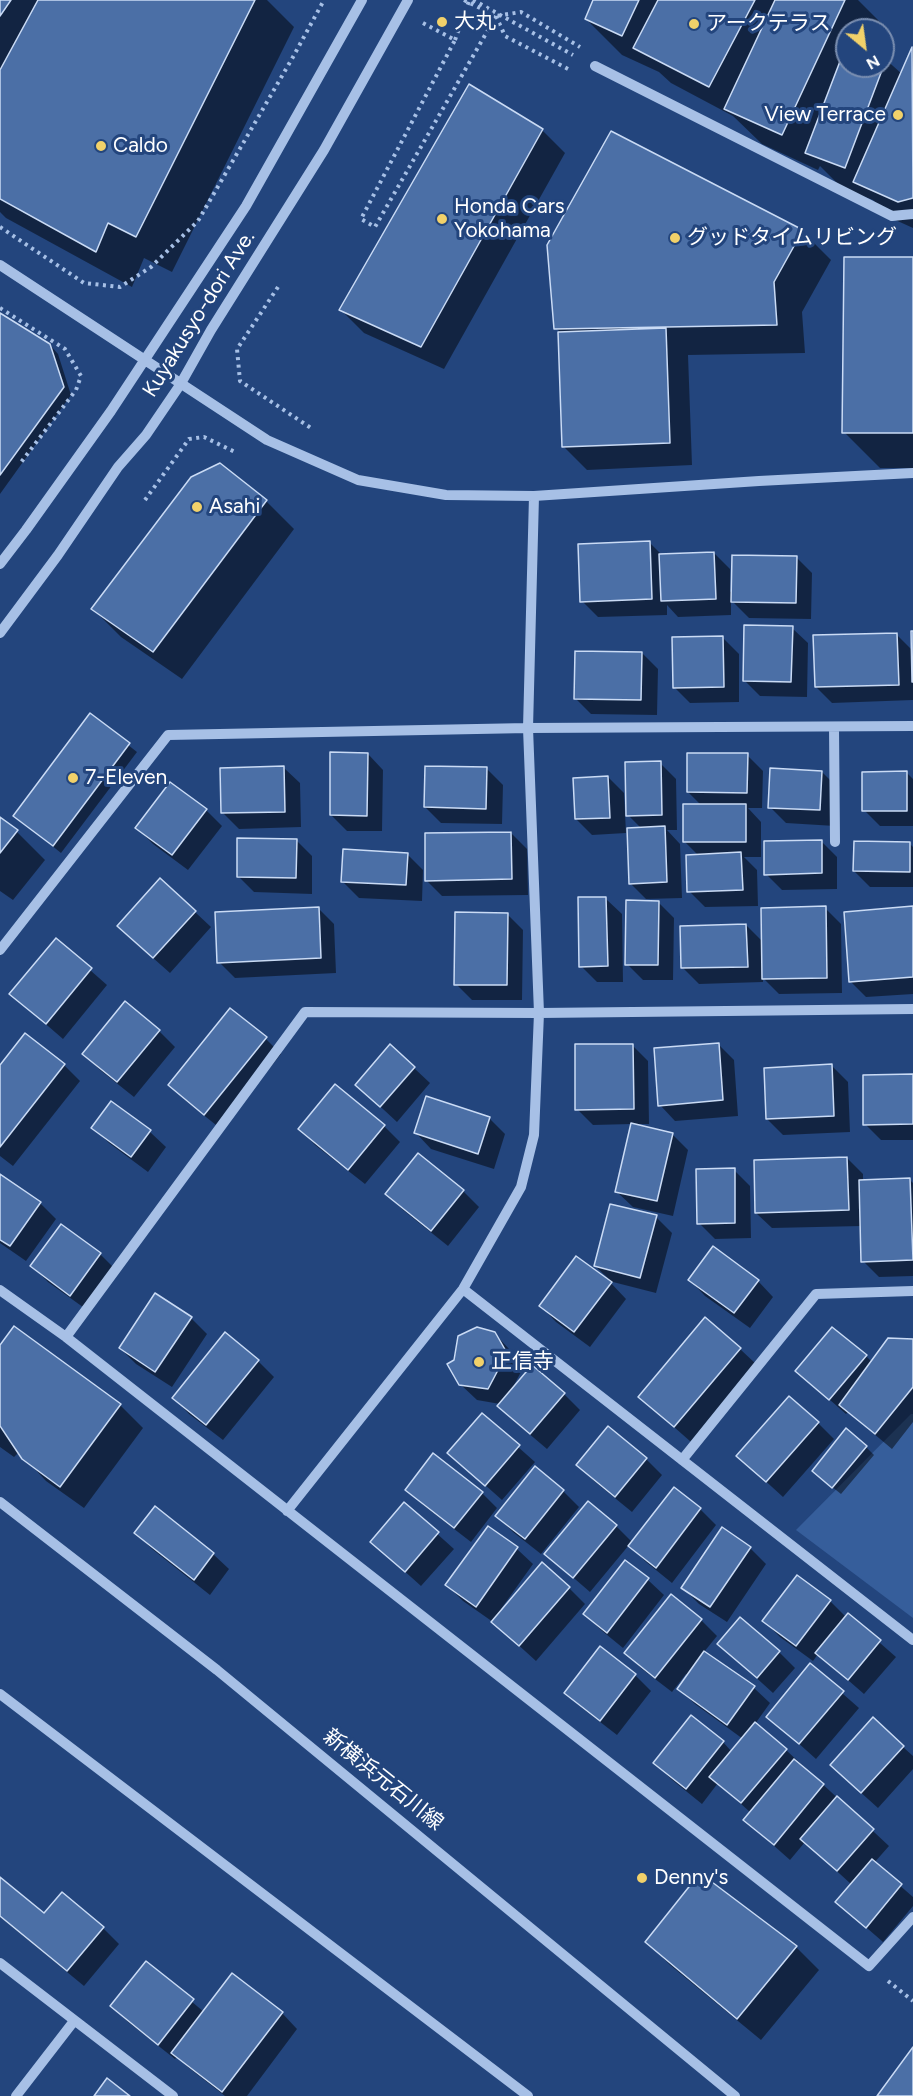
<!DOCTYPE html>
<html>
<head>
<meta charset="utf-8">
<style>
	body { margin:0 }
	#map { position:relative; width:913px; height:2096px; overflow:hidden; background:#23457d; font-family:Figtree,sans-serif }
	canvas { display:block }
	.north { position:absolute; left:835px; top:18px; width:60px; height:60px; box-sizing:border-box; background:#23457d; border:2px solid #7b8fb1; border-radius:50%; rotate:151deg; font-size:16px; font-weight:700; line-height:24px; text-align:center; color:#fff }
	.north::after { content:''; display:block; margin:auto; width:21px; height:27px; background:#f1d16a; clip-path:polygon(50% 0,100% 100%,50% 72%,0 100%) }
</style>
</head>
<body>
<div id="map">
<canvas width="913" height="2096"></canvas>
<div class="north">N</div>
</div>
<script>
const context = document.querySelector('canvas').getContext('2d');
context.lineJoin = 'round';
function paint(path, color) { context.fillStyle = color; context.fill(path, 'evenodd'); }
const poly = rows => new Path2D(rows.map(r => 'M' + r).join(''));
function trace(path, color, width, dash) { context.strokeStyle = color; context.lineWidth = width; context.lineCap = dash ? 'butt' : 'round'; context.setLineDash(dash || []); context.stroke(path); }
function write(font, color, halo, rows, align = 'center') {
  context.font = font + ' Figtree,"Noto Sans JP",sans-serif'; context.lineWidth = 6; context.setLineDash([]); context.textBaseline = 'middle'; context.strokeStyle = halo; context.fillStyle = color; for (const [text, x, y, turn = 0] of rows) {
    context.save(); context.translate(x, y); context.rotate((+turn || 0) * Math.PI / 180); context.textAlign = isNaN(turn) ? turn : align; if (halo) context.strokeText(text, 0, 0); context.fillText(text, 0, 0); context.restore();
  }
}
const green = poly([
	[911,1414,913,1414,913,1618,796,1530]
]);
const shadow = poly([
	[0,0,267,0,294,27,172,272,144,258,132,287,6,218,0,212],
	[595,0,858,0,885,27,883,31,847,30,847,66,883,66,883,57,902,74,913,49,913,228,891,218,873,200,843,189,820,166,818,170,762,144,733,116,671,83,659,72,622,55,586,19],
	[542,130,565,153,444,369,364,333,341,310],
	[802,231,831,260,802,312,805,353,688,355,692,465,587,470,564,447,560,332,556,328],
	[913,259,913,468,880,468,844,432],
	[0,315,50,345,58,354,71,395,0,494],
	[266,501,294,529,182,679,121,637,93,609],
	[649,542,662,555,714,553,730,569,730,592,796,557,812,573,811,619,749,618,731,600,731,615,678,617,667,605,667,615,598,617,582,601],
	[792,628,808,643,807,697,760,696,744,680],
	[913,632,913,700,832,703,816,687,896,634,913,651],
	[723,638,739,654,739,702,690,703,674,687],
	[642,653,658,669,657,715,591,714,575,698],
	[90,715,137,752,61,853,15,816],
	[368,754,383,770,382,831,347,831,331,815],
	[747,755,763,771,762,808,748,808,761,822,761,857,744,857,757,870,758,906,705,907,689,891,699,856,684,841,702,806,688,792],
	[660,763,676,779,677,830,667,830,680,844,682,898,646,899,630,883,642,829,628,815],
	[284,768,300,783,301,827,239,829,223,813],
	[487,769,503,785,502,824,441,823,425,807],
	[822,772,838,788,835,826,786,823,770,807],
	[907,773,913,779,913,826,880,826,864,810],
	[608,777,624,793,626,833,592,835,576,819],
	[206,810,222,826,188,870,153,844,137,828],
	[0,819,17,832,45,860,13,900,0,891],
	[511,833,527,849,528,895,442,896,426,880],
	[296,840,312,856,312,894,254,892,238,876],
	[821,841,837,857,837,889,782,890,766,874],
	[910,844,913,847,913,887,870,887,854,871],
	[407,854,423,870,422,901,359,898,343,882],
	[606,899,622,914,623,982,597,982,581,966],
	[658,902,674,918,673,980,643,980,627,964],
	[913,907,913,994,866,997,850,981],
	[318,908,334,924,336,973,235,978,219,962],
	[825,908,841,924,842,993,779,994,763,978,763,982,699,984,683,968,746,925,763,942],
	[195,912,211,927,170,973,135,942],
	[507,914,523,930,522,1000,472,1000,456,984],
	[56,940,107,985,63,1039,11,994],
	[159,1031,175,1047,134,1097,100,1070,84,1054],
	[26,1035,64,1065,80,1081,13,1166,0,1156,0,1067],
	[266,1039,281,1054,221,1129,186,1101,170,1085],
	[718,1044,734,1060,738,1116,675,1121,660,1105],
	[632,1045,648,1061,649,1124,635,1124,672,1134,688,1150,673,1216,633,1207,617,1192,632,1124,593,1125,577,1109],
	[832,1066,848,1082,850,1132,783,1135,767,1119],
	[414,1068,430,1083,397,1122,357,1085],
	[913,1076,913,1140,881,1140,865,1124],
	[111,1103,150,1132,166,1147,148,1172,109,1143,93,1127],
	[489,1118,505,1134,494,1169,431,1149,416,1133],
	[384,1126,400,1142,365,1184,315,1145,300,1129],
	[847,1158,863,1174,863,1182,910,1180,913,1183,913,1276,879,1277,863,1261,862,1226,772,1228,756,1213],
	[734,1170,750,1186,751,1238,715,1239,699,1223],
	[0,1175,40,1203,56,1219,26,1261,0,1243],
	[463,1191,479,1207,448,1246,403,1210,387,1194],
	[656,1217,672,1233,656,1293,609,1281,626,1299,590,1347,556,1322,541,1306,606,1280,608,1278,595,1266],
	[61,1226,100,1254,116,1270,87,1310,48,1282,32,1266],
	[690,1280,758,1281,773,1297,750,1328,705,1296],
	[191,1318,207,1334,172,1387,136,1364,120,1348],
	[494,1333,510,1350,522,1370,513,1387,564,1394,580,1410,547,1449,514,1421,499,1405,500,1404,477,1400,460,1384],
	[913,1340,913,1422,892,1449,848,1412,846,1414,797,1371,866,1356,872,1362],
	[0,1347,120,1405,143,1428,84,1508,46,1481,19,1452,14,1457,0,1447],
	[740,1349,756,1364,691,1442,640,1397],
	[258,1361,274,1377,223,1440,189,1414,174,1398],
	[482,1415,535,1462,502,1500,449,1453],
	[818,1423,834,1439,783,1497,738,1456],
	[608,1428,646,1459,662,1475,632,1512,594,1481,578,1465],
	[866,1447,874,1455,841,1494,821,1478],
	[407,1489,482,1493,497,1508,471,1542,423,1505],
	[674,1489,700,1509,716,1525,672,1583,646,1562,629,1545,590,1592,546,1554,616,1526,633,1543],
	[563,1491,579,1507,541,1554,513,1532,497,1516],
	[404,1504,454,1549,421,1586,372,1542],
	[136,1533,213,1554,229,1569,210,1595,152,1549],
	[750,1548,766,1564,727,1622,699,1604,683,1588],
	[517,1549,533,1564,501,1609,503,1610,569,1588,585,1604,536,1661,493,1622,463,1601,447,1585],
	[648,1580,664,1595,623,1648,601,1630,585,1614],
	[830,1601,846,1617,848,1615,896,1657,864,1694,818,1654,813,1661,780,1637,764,1621],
	[701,1620,717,1636,704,1652,754,1688,770,1703,755,1724,786,1750,889,1846,874,1863,913,1897,913,1906,883,1942,837,1902,852,1885,805,1842,790,1860,745,1820,751,1813,718,1783,702,1804,671,1779,655,1763,723,1742,732,1752,743,1739,695,1704,679,1689,688,1676,686,1674,672,1692,642,1669,626,1653],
	[719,1644,779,1652,795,1668,773,1693],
	[601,1648,635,1675,651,1691,617,1735,582,1708,566,1693],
	[810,1665,859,1708,816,1759,768,1716],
	[903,1747,913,1756,913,1769,878,1808,848,1781],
	[700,1875,796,1947,819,1970,761,2040,670,1965,647,1942],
	[0,1879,45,1916,103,1928,119,1944,84,1986,0,1917],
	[146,1963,204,2012,282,2013,297,2029,247,2096,225,2096,189,2068,177,2057,175,2059,128,2022,112,2006]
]);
const building = poly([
	[0,0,11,0,0,16,0,0],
	[38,0,255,0,136,237,108,223,96,252,0,199,0,70,38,0],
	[593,0,639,0,622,36,585,19,593,0],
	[658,0,755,0,709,87,633,48,658,0],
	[775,0,845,0,782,135,724,109,775,0],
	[847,43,847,66,883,66,883,56,887,57,845,168,805,153,847,43],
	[912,47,913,198,898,202,853,182,912,47],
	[469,84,543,129,421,347,339,310,469,84],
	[611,131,803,230,774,282,777,325,554,329,547,245,611,131],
	[844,257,913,257,913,433,842,433,844,257],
	[0,313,50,344,64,387,0,475,0,313],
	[666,328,670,443,562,447,558,332,666,328],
	[220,463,267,500,153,652,91,609,191,477,220,463],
	[650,541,652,599,580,602,578,544,650,541],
	[714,552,716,599,661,601,659,554,714,552],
	[732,555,797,556,796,603,731,602,732,555],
	[744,625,793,626,791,682,743,681,744,625],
	[911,631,913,631,913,682,912,682,911,631],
	[897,633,899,685,815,687,813,635,897,633],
	[723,636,724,687,673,688,672,637,723,636],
	[575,651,642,652,641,700,574,699,575,651],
	[90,713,130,743,53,846,13,816,90,713],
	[330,752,368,753,367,816,330,815,330,752],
	[687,753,748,753,747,793,687,792,687,753],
	[661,761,662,815,626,816,625,762,661,761],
	[284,766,285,812,221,813,220,768,284,766],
	[425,766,487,767,486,809,424,807,425,766],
	[770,768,822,771,820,810,768,808,770,768],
	[907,771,907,811,862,811,862,772,907,771],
	[608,776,610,818,575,819,573,778,608,776],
	[170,782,207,809,172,855,135,828,170,782],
	[683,804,746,804,746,842,683,842,683,804],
	[0,817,18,830,0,853,0,817],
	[665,826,667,882,629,884,627,828,665,826],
	[511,832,512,879,425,881,425,833,511,832],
	[237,838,297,839,296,878,237,877,237,838],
	[822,840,822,873,764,875,764,841,822,840],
	[854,841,910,842,910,872,853,871,854,841],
	[343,849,408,853,406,885,341,882,343,849],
	[741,852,743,890,687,892,686,855,741,852],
	[160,878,196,911,153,958,117,926,160,878],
	[578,897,606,897,608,966,579,967,578,897],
	[626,900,659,901,658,965,625,965,626,900],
	[826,906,827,978,762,979,761,908,826,906],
	[913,906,913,977,849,982,844,912,913,906],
	[319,907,321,958,217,963,215,912,319,907],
	[455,912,508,913,507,985,454,985,455,912],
	[746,924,748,967,681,968,680,926,746,924],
	[56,938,92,968,46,1024,9,994,56,938],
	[125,1001,160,1030,117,1082,82,1054,125,1001],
	[230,1008,267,1037,204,1115,168,1085,230,1008],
	[25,1033,65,1064,0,1147,0,1065,25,1033],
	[719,1043,723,1100,658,1106,654,1048,719,1043],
	[390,1044,415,1067,380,1107,355,1085,390,1044],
	[575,1044,633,1044,634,1109,575,1110,575,1044],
	[832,1064,834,1116,766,1119,764,1068,832,1064],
	[913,1074,913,1124,863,1125,863,1075,913,1074],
	[335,1084,385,1125,348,1170,298,1129,335,1084],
	[426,1096,490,1117,478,1154,414,1133,426,1096],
	[111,1101,151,1130,131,1157,91,1128,111,1101],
	[631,1123,673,1133,657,1201,615,1192,631,1123],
	[418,1153,464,1190,431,1231,385,1194,418,1153],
	[847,1157,849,1210,755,1213,754,1160,847,1157],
	[735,1168,735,1223,697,1224,696,1169,735,1168],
	[0,1174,41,1202,10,1246,0,1240,0,1174],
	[910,1178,913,1260,861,1262,859,1180,910,1178],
	[610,1204,657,1215,640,1278,594,1266,610,1204],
	[61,1224,101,1253,70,1296,30,1266,61,1224],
	[713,1246,759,1280,734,1313,688,1280,713,1246],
	[576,1256,612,1282,574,1332,539,1306,576,1256],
	[155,1293,192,1317,155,1372,119,1348,155,1293],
	[705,1317,741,1348,674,1427,638,1397,705,1317],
	[14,1326,121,1404,60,1487,22,1459,0,1426,0,1345,14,1326],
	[477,1327,495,1332,507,1353,488,1389,459,1385,447,1364,454,1360,458,1336,477,1327],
	[832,1327,867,1355,829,1400,795,1371,832,1327],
	[225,1332,259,1360,206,1425,172,1398,225,1332],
	[888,1338,913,1339,913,1387,875,1434,839,1405,888,1338],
	[532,1365,565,1393,530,1434,497,1406,532,1365],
	[789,1396,819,1422,766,1482,736,1456,789,1396],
	[482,1413,520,1445,485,1486,447,1453,482,1413],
	[608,1426,647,1458,615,1497,576,1465,608,1426],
	[846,1428,867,1446,832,1488,812,1471,846,1428],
	[433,1453,483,1492,454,1528,405,1490,433,1453],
	[535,1466,564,1490,525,1539,495,1516,535,1466],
	[674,1487,701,1508,656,1568,628,1546,674,1487],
	[588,1501,617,1525,573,1578,544,1554,588,1501],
	[404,1502,439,1532,405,1572,370,1542,404,1502],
	[155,1506,214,1553,194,1580,134,1533,155,1506],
	[488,1526,518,1547,476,1607,445,1585,488,1526],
	[722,1527,751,1547,710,1607,681,1588,722,1527],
	[625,1560,649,1578,607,1633,583,1614,625,1560],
	[542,1562,570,1587,519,1646,491,1622,542,1562],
	[797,1575,831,1600,796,1646,762,1621,797,1575],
	[671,1594,702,1619,655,1678,624,1653,671,1594],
	[848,1613,881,1640,848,1680,815,1653,848,1613],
	[740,1617,780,1651,757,1678,717,1644,740,1617],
	[600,1646,636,1674,600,1721,564,1693,600,1646],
	[704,1651,755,1686,727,1725,677,1689,704,1651],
	[810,1663,844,1691,799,1744,766,1717,810,1663],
	[691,1715,724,1741,686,1789,653,1763,691,1715],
	[873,1717,904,1746,861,1793,830,1765,873,1717],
	[755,1722,787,1749,741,1803,709,1777,755,1722],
	[794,1759,824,1784,774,1845,743,1820,794,1759],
	[837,1796,874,1829,837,1871,800,1839,837,1796],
	[872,1859,902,1884,866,1928,835,1902,872,1859],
	[700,1873,797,1946,737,2019,645,1942,700,1873],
	[0,1877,44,1913,62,1892,104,1927,67,1971,0,1916,0,1877],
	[146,1961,194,1999,158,2045,110,2006,146,1961],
	[232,1973,283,2012,222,2092,171,2053,232,1973],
	[913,2047,913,2096,877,2096,913,2047],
	[107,2078,130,2096,94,2096,107,2078]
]);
const path = poly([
	[464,0,496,16,521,12,580,47],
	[473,0,573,55],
	[496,16,505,36,570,70],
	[423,23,455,40,361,219,375,227,496,16],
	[455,40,469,1],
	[0,227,84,283,120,287,151,267,198,221,293,57,324,0],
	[278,287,237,349,240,381,311,428],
	[0,308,65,349,81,376,76,390,19,465],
	[145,500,189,439,204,437,235,452],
	[888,1981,913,2001]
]);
const minor = poly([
	[595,66,892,216,913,214],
	[0,265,267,440,358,480,446,495,534,496,759,481,913,473],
	[0,564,26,530,111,411,246,206,362,0],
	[0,633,58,555,118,467,146,435,180,385,211,330,324,150,408,0],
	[834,727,835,842],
	[0,950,168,735,528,728,913,726],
	[463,1289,913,1640],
	[0,1290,66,1337,869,1966,913,1917],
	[66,1337,305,1012,539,1013,913,1009],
	[682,1460,816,1294,913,1291],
	[0,1502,217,1670,735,2096],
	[287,1511,463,1289,521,1187,534,1135,539,1013,528,728,534,496],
	[0,1694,528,2096],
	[0,1963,173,2096],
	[16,2096,74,2021]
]);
const markers = [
	[442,22,6,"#f1d16a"],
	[694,24,6,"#f1d16a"],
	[898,115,6,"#f1d16a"],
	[101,146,6,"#f1d16a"],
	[442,219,6,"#f1d16a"],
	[675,238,6,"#f1d16a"],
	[197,507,6,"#f1d16a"],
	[73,778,6,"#f1d16a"],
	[479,1362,6,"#f1d16a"],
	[642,1878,6,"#f1d16a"]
];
const poiNames = [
	["大丸",454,22],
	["アークテラス",706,24],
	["View Terrace",886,115,"right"],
	["Caldo",113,146],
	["Honda Cars",454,207],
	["Yokohama",454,231],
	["グッドタイムリビング",687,238],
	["Asahi",209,507],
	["7-Eleven",85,778],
	["正信寺",491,1362],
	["Denny's",654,1878]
];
const streetNames = [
	["Kuyakusyo-dori Ave.",199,314,-58],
	["新横浜元石川線",383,1780,39]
];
paint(green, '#365e9b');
paint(shadow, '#0007');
paint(building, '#4b6fa6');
trace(building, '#cadbf5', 1.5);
trace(path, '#a7c0e6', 4, [3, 4.5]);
trace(minor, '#a7c0e6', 10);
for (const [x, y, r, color] of markers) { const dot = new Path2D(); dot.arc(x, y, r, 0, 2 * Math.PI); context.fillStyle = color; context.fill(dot); trace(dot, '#23457d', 2); }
write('21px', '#fff', '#23457d', poiNames, 'left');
write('21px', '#fff', '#23457d', streetNames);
</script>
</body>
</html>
